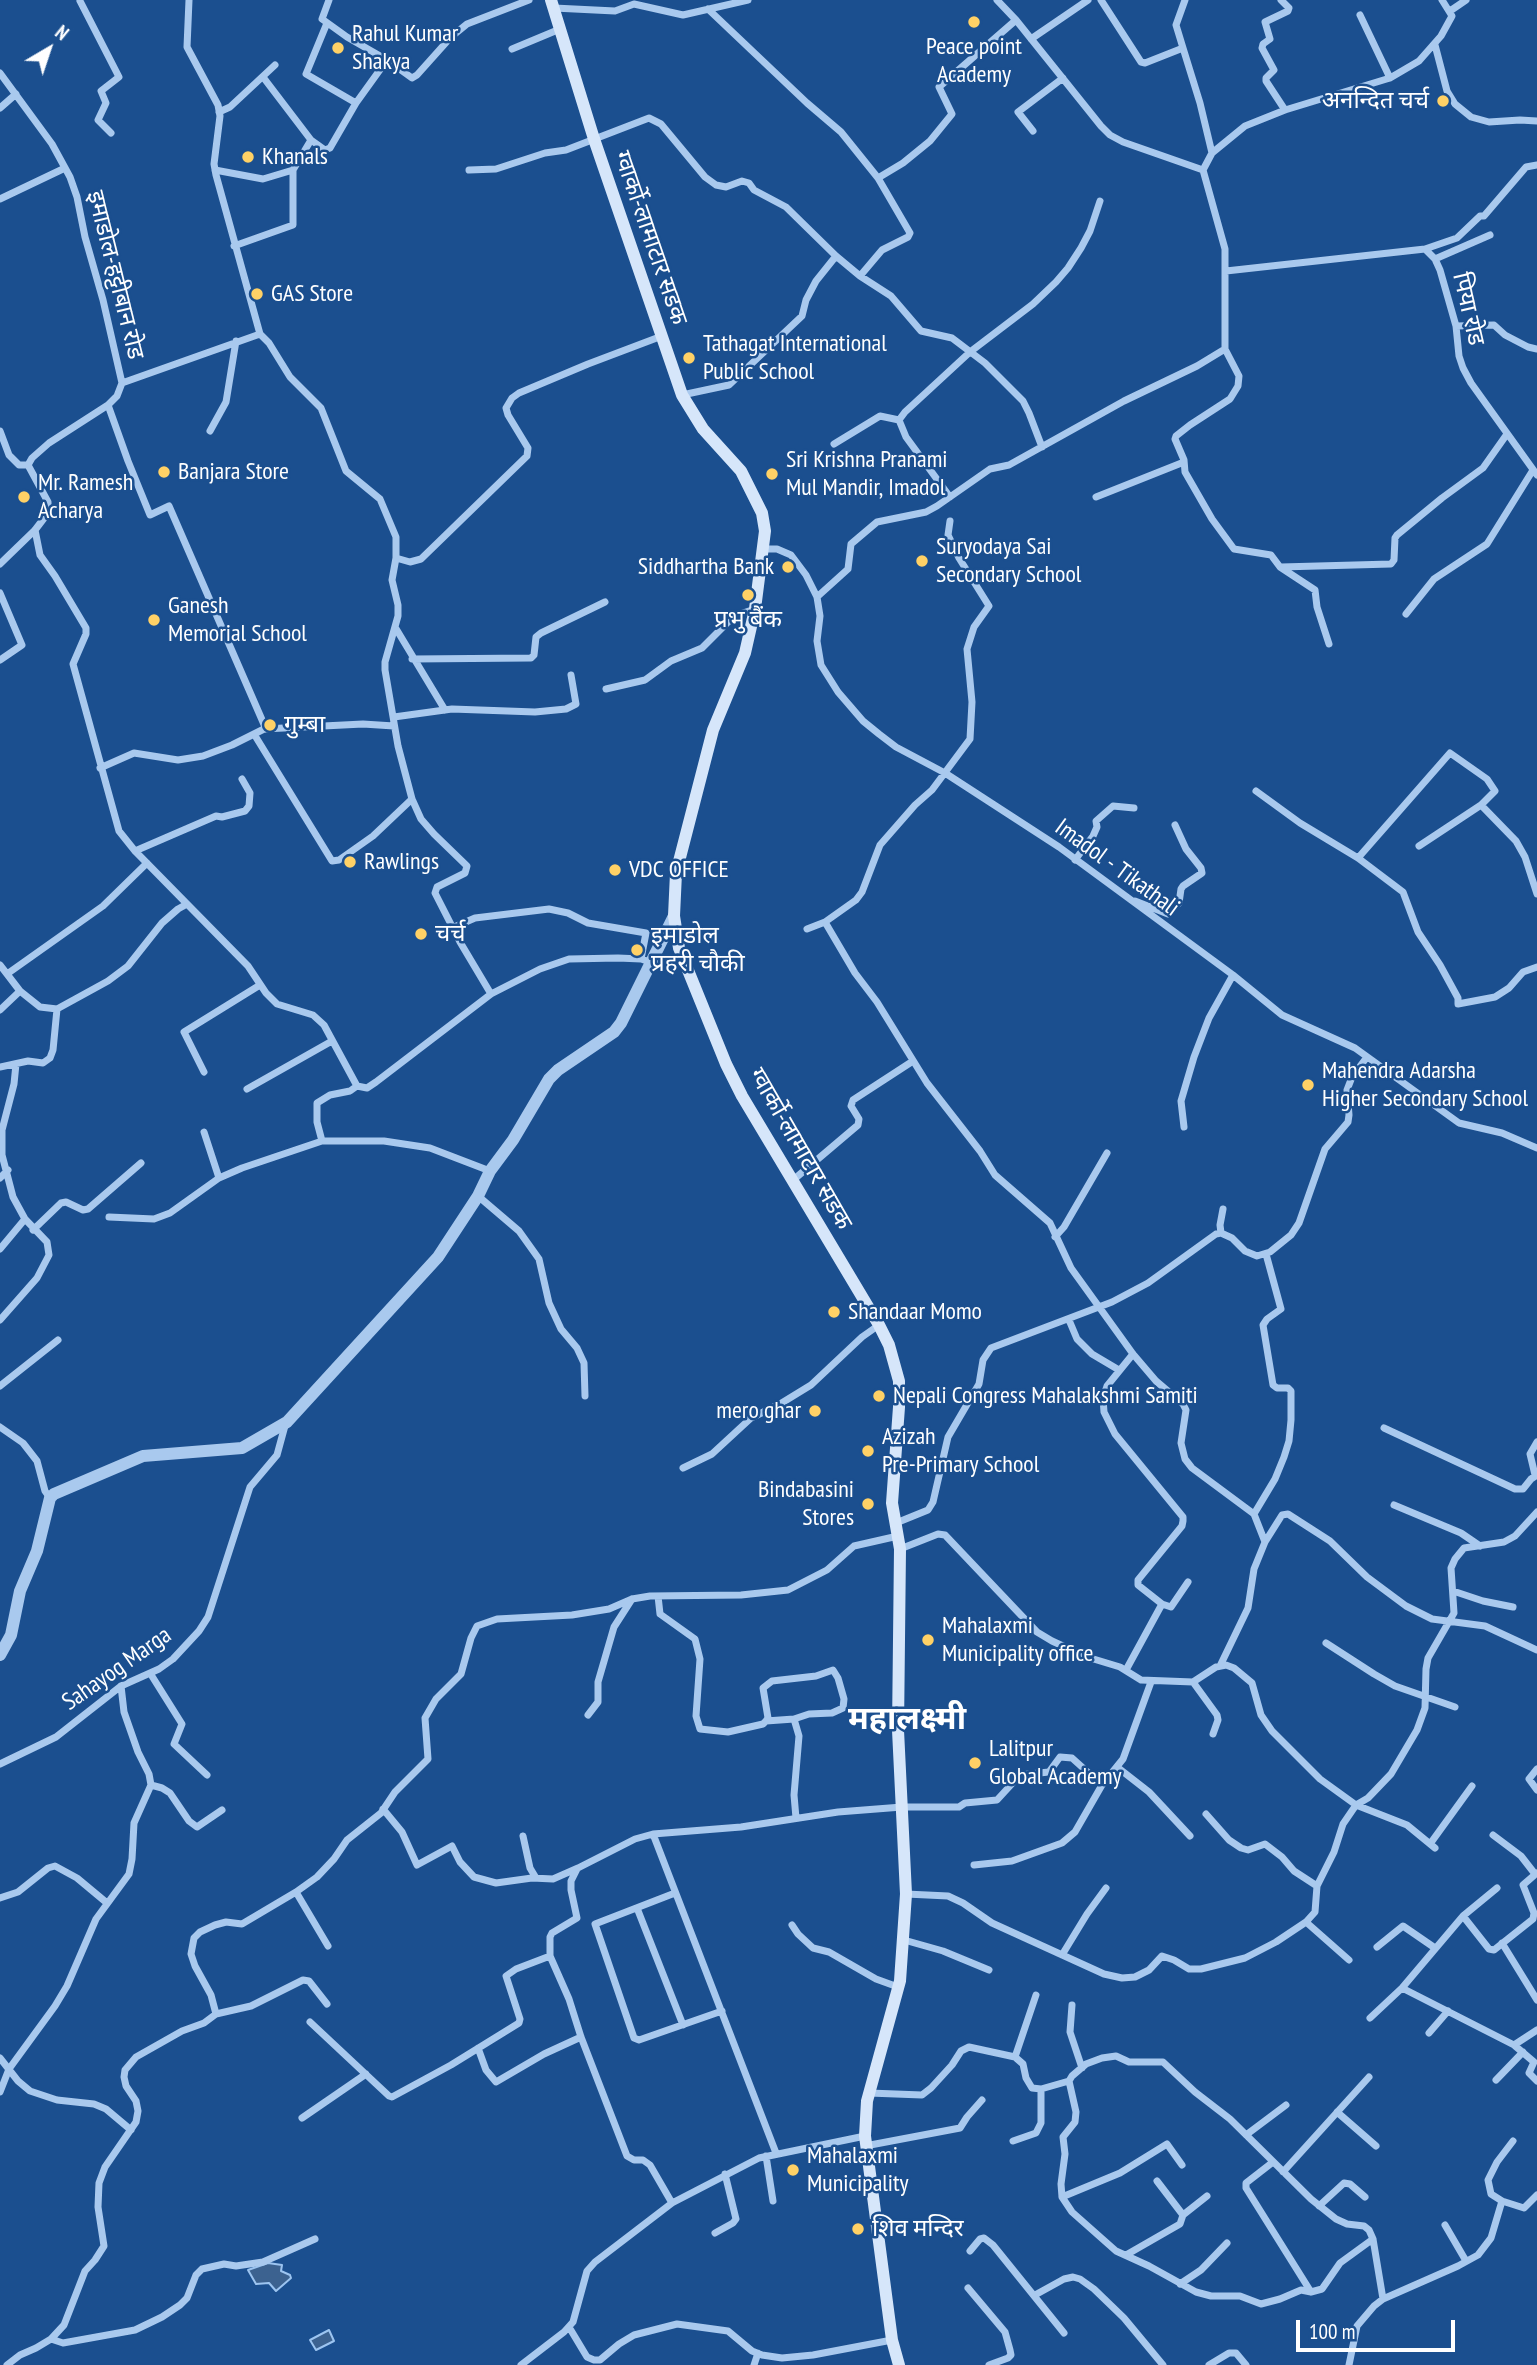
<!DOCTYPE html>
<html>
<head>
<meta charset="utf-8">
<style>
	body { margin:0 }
	#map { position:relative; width:1537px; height:2365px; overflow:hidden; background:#1b4f8f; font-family:"PT Sans Narrow",sans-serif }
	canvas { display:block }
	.north { position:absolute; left:14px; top:14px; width:70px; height:70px; -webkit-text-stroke:5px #1b4f8f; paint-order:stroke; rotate:39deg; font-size:19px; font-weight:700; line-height:28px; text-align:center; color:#fff }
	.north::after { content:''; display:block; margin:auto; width:24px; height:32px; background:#fff; clip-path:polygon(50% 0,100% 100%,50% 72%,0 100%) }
	.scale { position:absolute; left:1296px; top:2320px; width:159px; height:32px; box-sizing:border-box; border:4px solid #fff; border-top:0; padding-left:9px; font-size:21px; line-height:24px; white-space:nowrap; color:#fff; -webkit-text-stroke:5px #1b4f8f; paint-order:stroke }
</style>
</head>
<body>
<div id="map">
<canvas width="1537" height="2365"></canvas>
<div class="north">N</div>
<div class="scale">100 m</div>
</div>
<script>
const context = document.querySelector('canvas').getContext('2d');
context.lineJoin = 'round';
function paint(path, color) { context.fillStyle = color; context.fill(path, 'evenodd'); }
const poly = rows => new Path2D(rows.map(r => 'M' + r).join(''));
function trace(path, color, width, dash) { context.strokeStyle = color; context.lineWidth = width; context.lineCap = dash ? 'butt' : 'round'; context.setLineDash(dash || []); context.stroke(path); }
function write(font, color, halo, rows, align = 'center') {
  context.font = font + ' "PT Sans Narrow","Noto Sans Devanagari",sans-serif'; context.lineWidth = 5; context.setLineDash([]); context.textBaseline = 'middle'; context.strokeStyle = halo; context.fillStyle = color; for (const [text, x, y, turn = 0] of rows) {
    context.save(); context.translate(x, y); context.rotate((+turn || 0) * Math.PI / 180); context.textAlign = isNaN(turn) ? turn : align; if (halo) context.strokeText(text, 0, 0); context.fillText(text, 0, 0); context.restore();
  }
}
const water = poly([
	[268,2263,282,2265,281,2271,290,2275,291,2278,276,2291,269,2283,256,2284,248,2270,268,2263],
	[329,2330,334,2341,316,2350,310,2340,329,2330]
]);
const minor = poly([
	[189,0,187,47,218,105,220,116,214,164,216,175,260,334,269,343,290,377,321,408,346,471,380,499,396,537,396,558,392,580,398,605,398,616,385,662,385,670,398,746,412,799,421,819,434,834,467,866,465,873,437,887,435,893,460,942,491,994],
	[329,0,322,19,347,37,387,60,412,78,417,75,451,37,467,24,529,0],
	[997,0,1016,20,1101,126,1110,135,1123,142,1203,170],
	[1101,0,1141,62,1145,63,1183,48,1200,103,1212,153],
	[1281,0,1289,8,1288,11,1265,22,1270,39,1263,44,1262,48,1274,70,1266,78,1266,81,1285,110],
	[80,1,119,77,101,91,106,103,98,120,111,133],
	[554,8,615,11,634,4,683,15,748,0],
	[708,9,807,103,841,132,878,178,910,233,908,237,882,250,860,276],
	[1450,11,1466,0],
	[1360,15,1390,78],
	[327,23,306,74,356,103],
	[1031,39,1088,0],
	[1435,45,1447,91,1455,104,1471,117,1489,122,1520,120,1537,121],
	[1183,48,1176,25,1185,0],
	[512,49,560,29],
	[0,73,52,144,70,177,77,197,85,237,103,300,122,383,117,396,108,405,49,443,32,458,28,465,48,502,48,513,35,530,0,564],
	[263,77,311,140,325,150,330,148,356,103,387,60],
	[0,108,16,94],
	[219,112,230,107,275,65],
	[1033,131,1018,112,1063,78],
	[215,170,263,179,293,170],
	[469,170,496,169,545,153,566,150,649,118,661,124,705,177,716,185,726,187,742,181,749,183,754,190,786,207,836,256,860,276,891,296,921,331,952,338,985,363,1023,401,1029,413,1042,447],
	[878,178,903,163,930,141,952,114,939,87,1016,20],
	[0,199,65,168],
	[234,246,293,225,293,170,311,140],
	[1425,249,1457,238,1480,216,1484,216,1526,167,1537,165],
	[1435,259,1490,235],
	[1226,271,1425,249,1435,259,1440,270,1456,326,1459,356,1463,368,1471,383,1537,475],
	[1456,326,1494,325,1505,335,1528,347,1537,349],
	[1225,349,1239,376,1238,386,1230,399,1190,425,1176,436,1175,439,1184,460,1185,472,1212,519,1234,549,1271,555,1280,567,1315,590,1317,607,1329,644],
	[122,383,260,334],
	[682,395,729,385,802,316,806,300,816,281,836,256],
	[108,405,128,461,150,515,169,506,266,729],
	[899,420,905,412,970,352,1033,304,1056,282,1068,268,1081,248,1090,231,1100,201],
	[899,420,906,437,950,497],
	[0,431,9,455,19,465,28,465],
	[210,431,226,402,236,341],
	[834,444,880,416,899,420],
	[1096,497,1184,462],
	[35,530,40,555,55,576,86,628,86,634,73,664,119,831,135,851,248,966,266,993,277,1004,313,1015,324,1025,357,1086,367,1088,376,1082,491,994,540,969,569,959,618,958,641,959,650,962],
	[763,549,777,549,791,555,806,575,817,597,820,616,817,641,821,665,838,692,863,721,879,734,896,747,945,773,1059,847,1233,975,1282,1015,1355,1048,1459,1123,1502,1133,1537,1148],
	[396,558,410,562,421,559,527,456,528,448,508,415,506,408,512,398,519,393,588,364,662,336],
	[1281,567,1391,564,1394,560,1395,538,1397,535,1442,498,1483,468,1507,434],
	[0,593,22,645,0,660],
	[817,597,848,569,851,544,877,522,926,512,937,506,990,469,1009,465,1124,401,1197,366,1225,349,1225,249,1203,170,1212,153,1245,126,1285,110,1390,78,1419,61,1441,36,1452,16,1442,0],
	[1406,614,1434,579,1487,544,1533,470],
	[395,627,445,710],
	[412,659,531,658,534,655,536,637,541,633,605,602],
	[606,689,645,680,671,661,702,648,734,616,755,609],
	[394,717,452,709,535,712,566,709,576,704,571,675],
	[254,734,332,861,339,860,373,836,412,799],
	[100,768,134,753,178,760,203,756,232,745,264,729,363,724,394,726],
	[1256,791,1300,823,1358,858,1403,892,1418,932,1440,965,1458,998,1458,1004,1495,997,1509,988,1523,972,1537,967],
	[1481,805,1516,841,1525,857,1537,894],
	[135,851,216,816,222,817,245,811,249,806,250,793,242,779],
	[1358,858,1450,753,1487,779,1495,791,1481,805,1419,846],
	[1075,860,1093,836,1097,827,1096,821,1113,806,1134,808],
	[1135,901,1168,914,1179,903,1181,889,1183,886,1202,873,1201,868,1186,849,1175,825],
	[825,922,855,973,877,1002,927,1083,980,1151,995,1175,1050,1223,1071,1268,1133,1354,1156,1381,1183,1404,1186,1410,1181,1443,1185,1459,1192,1468,1254,1514,1265,1542,1254,1569,1248,1608,1220,1666],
	[452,928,475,918,549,909,568,913,588,923,646,933,641,959],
	[807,929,825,922,856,900,862,892,880,845,915,805,932,790,970,739,972,702,967,649,974,627,989,606,959,558,948,535,950,521],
	[0,965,20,991,40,1007,57,1009,108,981,128,966,162,923,178,909,187,904],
	[7,974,103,906,147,863],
	[0,1010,20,991],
	[0,1067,28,1061,43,1063,50,1058,53,1050,57,1009],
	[204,1072,184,1032,260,985],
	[247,1089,332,1041],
	[1184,1127,1181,1101,1194,1057,1209,1018,1233,975],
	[204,1132,219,1178],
	[322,1141,317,1122,317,1103,330,1095,350,1091,357,1086],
	[0,1178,8,1170],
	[792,1181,858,1125,859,1119,851,1106,853,1100,913,1061],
	[478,1196,519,1231,539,1259,549,1303,561,1329,577,1348,584,1363,585,1396],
	[109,1217,154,1219,170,1213,219,1178,242,1168,322,1141,384,1141,430,1148,490,1171],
	[33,1230,61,1203,66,1202,83,1210,88,1209,141,1163],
	[1221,1233,1220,1225,1223,1209],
	[1055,1237,1064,1227,1107,1153],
	[0,1249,25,1219],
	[0,1320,37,1278,49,1255,47,1242,25,1219,13,1197,2,1155,2,1130,14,1084,16,1064],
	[1069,1320,1077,1339,1092,1354,1119,1370],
	[0,1386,58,1340],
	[0,1427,23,1443,37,1461,45,1491,50,1498],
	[1384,1428,1515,1489,1523,1489,1531,1479,1537,1475],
	[683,1468,712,1454,751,1418,780,1404,811,1385,862,1337,879,1325],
	[1535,1475,1530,1454,1537,1442],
	[1394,1505,1461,1533,1480,1546],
	[1254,1514,1275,1479,1284,1457,1289,1441,1291,1420,1291,1391,1288,1388,1277,1388,1273,1385,1263,1325,1267,1319,1281,1309,1266,1254],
	[896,1523,928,1510,933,1502,948,1437,979,1384,983,1360,991,1348,1112,1302,1148,1283,1216,1234,1221,1233,1232,1238,1245,1251,1257,1256,1270,1252,1291,1235,1299,1223,1325,1149,1348,1122,1349,1115,1347,1090,1352,1077,1367,1057],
	[1265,1542,1282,1515,1288,1514,1330,1541,1367,1577,1406,1606,1432,1619,1485,1626,1537,1650],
	[900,1549,938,1534,945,1535,1037,1632,1052,1641,1087,1657,1120,1667,1141,1680,1193,1682,1216,1667,1226,1665,1234,1668,1252,1683,1261,1715,1272,1731,1320,1779,1356,1805,1407,1825,1435,1848],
	[1453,1591,1483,1601,1513,1607],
	[658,1596,660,1614,695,1639,700,1659,696,1716,700,1729,728,1732,763,1724,766,1721,794,1719,809,1714,832,1713,843,1708,844,1699,838,1678,833,1670,816,1676,772,1681,763,1688,768,1718,766,1721],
	[1162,1604,1171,1607,1188,1582],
	[1326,1643,1374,1674,1395,1686,1455,1707],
	[1126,1670,1162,1604,1138,1585,1138,1580,1182,1526,1183,1521,1183,1517,1115,1434,1104,1412,1103,1398,1107,1386,1133,1354],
	[150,1673,182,1724,174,1744,207,1775],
	[1193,1682,1217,1715,1218,1720,1213,1734],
	[588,1715,598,1702,598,1682,614,1627,632,1599],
	[794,1719,799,1736,794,1795,796,1818],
	[0,1764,56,1737,121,1686,159,1669,173,1659,199,1631,208,1617,250,1487,277,1455,286,1422],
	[1117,1767,1149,1792,1190,1836],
	[1537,1769,1529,1779,1537,1790],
	[151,1785,162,1788,170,1793,189,1821,197,1827,222,1810],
	[383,1809,402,1832,417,1865,452,1846,460,1862,474,1877,496,1883,532,1878,553,1879,578,1868,635,1839,653,1834,741,1827,838,1812,902,1807,959,1807,965,1803,997,1800,1020,1775,1049,1772,1060,1757,1072,1758,1102,1785],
	[1206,1814,1229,1840,1241,1848,1248,1850,1265,1844,1282,1857,1294,1871,1317,1886],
	[653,1834,776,2153],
	[1493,1835,1521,1856,1535,1874],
	[523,1836,530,1868,536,1878],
	[1430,1844,1472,1786],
	[974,1865,1012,1861,1062,1843,1075,1832,1102,1785,1123,1759,1151,1682],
	[577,1869,571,1881,571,1890,577,1918,552,1933,550,1937,550,1956,569,1999,581,2037,627,2156,634,2160,643,2160,650,2165,672,2203],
	[296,1892,328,1946],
	[675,1893,595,1924,634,2038,639,2040,722,2011],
	[906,1894,948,1896,963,1903,992,1923,1104,1974,1122,1978,1135,1977,1149,1970,1162,1956,1174,1960,1189,1969,1201,1969,1245,1958,1276,1942,1306,1922,1315,1912,1317,1886,1334,1852,1343,1824,1356,1805,1368,1798,1391,1774,1417,1730,1425,1708,1426,1669,1428,1658,1454,1613,1451,1568,1455,1559,1464,1548,1504,1542,1515,1536,1537,1512],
	[0,1898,18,1892,48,1868,55,1866,77,1878,107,1903],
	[637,1908,683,2025],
	[1463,1916,1497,1888],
	[1306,1922,1349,1960],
	[792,1925,798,1934,813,1948,829,1952,876,1979,898,1987],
	[904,1940,943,1951,989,1970],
	[1502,1943,1537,2000],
	[1377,1947,1403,1926,1435,1948],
	[1062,1955,1087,1914,1106,1888],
	[1402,1988,1514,2045,1534,2062,1529,2073,1537,2081],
	[1072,2005,1070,2032,1082,2068],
	[216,2014,211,1995,195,1966,191,1954,194,1938,200,1932,215,1925,226,1922,242,1924,296,1892,317,1877,334,1859,347,1840,381,1813,395,1792,428,1759,425,1718,436,1699,461,1674,471,1638,477,1626,497,1619,572,1615,609,1609,632,1599,650,1596,741,1595,788,1590,827,1570,854,1546,898,1536],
	[1370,2018,1402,1988,1463,1916,1489,1949,1494,1950,1533,1919,1534,1913,1523,1885,1537,1873],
	[310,2022,389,2096,392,2097,451,2065,519,2023,520,2019,506,1976,516,1969,550,1956],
	[1429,2033,1448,2011],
	[1514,2045,1537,2030],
	[478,2048,486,2070,496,2082,544,2054,581,2037],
	[1015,2057,1036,1995],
	[0,2058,18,2081,30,2091,57,2100,94,2104,106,2109,131,2130],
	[1496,2080,1523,2052],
	[0,2092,9,2069,55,2006,67,1986,96,1919,129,1874,132,1859,134,1823,151,1785,149,1774,138,1752,124,1712,121,1686],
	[869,2093,922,2095,931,2088,952,2065,961,2051,969,2047,1015,2057,1023,2064,1026,2078,1032,2088,1041,2089,1069,2081],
	[1337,2112,1376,2146],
	[302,2118,366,2074],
	[1246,2135,1286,2105],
	[1013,2141,1036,2133,1041,2123,1041,2089],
	[865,2146,960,2128,967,2117,982,2100],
	[766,2156,773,2201],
	[1273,2162,1246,2183,1246,2188,1311,2292],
	[1283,2172,1369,2077],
	[1157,2181,1183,2215],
	[1062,2197,1120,2173,1167,2144,1182,2165],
	[1502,2201,1491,2194,1488,2180,1497,2162,1513,2141],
	[1319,2206,1344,2183,1350,2184,1365,2197],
	[1445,2225,1466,2261],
	[715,2233,733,2223,736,2219,725,2174],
	[1373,2239,1340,2263,1322,2289,1311,2292,1301,2290,1280,2299,1261,2304,1240,2296,1211,2296,1196,2292,1149,2266,1116,2251,1072,2212,1062,2197,1061,2184,1065,2154,1063,2137,1075,2122,1076,2112,1069,2081,1072,2076,1086,2064,1102,2058,1116,2056,1129,2062,1163,2062,1195,2092,1230,2119,1311,2199,1336,2219,1347,2224,1364,2226,1369,2230,1373,2239,1383,2299],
	[970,2251,980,2239,984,2238,993,2245,1064,2333],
	[1126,2255,1180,2224,1183,2215,1207,2196],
	[1180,2284,1201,2270,1227,2243],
	[968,2288,1005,2332,1010,2350,1011,2355,1008,2358,989,2365],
	[1035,2295,1064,2279,1073,2277,1080,2279,1094,2289,1124,2318,1163,2365],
	[569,2327,587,2357,594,2360,600,2360,619,2344,634,2335,677,2324,728,2331,752,2351,762,2355,782,2358,813,2355,892,2340],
	[51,2339,63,2343,135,2330,162,2317,180,2305,187,2298,196,2275,202,2269,224,2264,236,2266,263,2262,315,2239],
	[7,2365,20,2355,36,2348,51,2339,64,2325,85,2271,95,2260,104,2246,98,2207,99,2183,105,2167,136,2122,138,2111,136,2101,126,2086,124,2077,125,2070,136,2057,182,2031,204,2023,216,2014,251,2006,303,1980,309,1981,327,2004],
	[521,2365,564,2332,573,2322,587,2271,595,2262,672,2203,759,2158,865,2136],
	[754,2365,758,2353],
	[1209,2365,1229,2353,1236,2353,1246,2365],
	[1349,2365,1357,2326,1374,2306,1383,2299,1458,2266,1478,2255,1491,2238,1502,2201,1524,2208,1537,2195]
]);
const tertiary = poly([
	[0,1655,11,1635,20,1591,37,1551,50,1498,54,1494,143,1456,242,1448,287,1422,438,1257,478,1196,490,1171,513,1140,549,1079,558,1070,614,1032,621,1023,674,916]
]);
const secondary = poly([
	[551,0,594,139,682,395,703,429,741,471,762,513,765,531,755,609,745,653,713,730,676,873,674,916,679,948,726,1064,742,1096,879,1325,889,1345,899,1381,899,1407,892,1503,900,1549,898,1730,906,1894,900,1981,867,2101,865,2136,892,2340,899,2365]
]);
const markers = [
	[974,22,7,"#ffd166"],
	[338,48,7,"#ffd166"],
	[1443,101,7,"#ffd166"],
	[248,157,7,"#ffd166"],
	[257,294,7,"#ffd166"],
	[689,358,7,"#ffd166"],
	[164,472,7,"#ffd166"],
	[772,474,7,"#ffd166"],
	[24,497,7,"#ffd166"],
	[922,561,7,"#ffd166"],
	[788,567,7,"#ffd166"],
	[748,595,7,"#ffd166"],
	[154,620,7,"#ffd166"],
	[270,725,7,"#ffd166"],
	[350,862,7,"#ffd166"],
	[615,870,7,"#ffd166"],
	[421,934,7,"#ffd166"],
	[637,950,7,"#ffd166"],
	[1308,1085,7,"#ffd166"],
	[834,1312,7,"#ffd166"],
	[879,1396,7,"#ffd166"],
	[815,1411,7,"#ffd166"],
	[868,1451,7,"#ffd166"],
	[868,1504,7,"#ffd166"],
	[928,1640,7,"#ffd166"],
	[975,1763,7,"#ffd166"],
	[793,2170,7,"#ffd166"],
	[858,2229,7,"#ffd166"]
];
const poiNames = [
	["Rahul Kumar",352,34],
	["Shakya",352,62],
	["Peace point",974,47,"center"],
	["Academy",974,75,"center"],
	["अनन्दित चर्च",1429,101,"right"],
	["Khanals",262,157],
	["GAS Store",271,294],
	["Tathagat International",703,344],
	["Public School",703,372],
	["Sri Krishna Pranami",786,460],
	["Mul Mandir, Imadol",786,488],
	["Banjara Store",178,472],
	["Mr. Ramesh",38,483],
	["Acharya",38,511],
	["Suryodaya Sai",936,547],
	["Secondary School",936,575],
	["Siddhartha Bank",774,567,"right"],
	["Ganesh",168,606],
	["Memorial School",168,634],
	["प्रभु बैंक",748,620,"center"],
	["गुम्बा",284,725],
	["Rawlings",364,862],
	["VDC OFFICE",629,870],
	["चर्च",435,934],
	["इमाडोल",651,936],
	["प्रहरी चौकी",651,964],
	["Mahendra Adarsha",1322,1071],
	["Higher Secondary School",1322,1099],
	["Shandaar Momo",848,1312],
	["Nepali Congress Mahalakshmi Samiti",893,1396],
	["mero ghar",801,1411,"right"],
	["Azizah",882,1437],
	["Pre-Primary School",882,1465],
	["Bindabasini",854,1490,"right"],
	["Stores",854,1518,"right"],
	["Mahalaxmi",942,1626],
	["Municipality office",942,1654],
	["Lalitpur",989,1749],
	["Global Academy",989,1777],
	["Mahalaxmi",807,2156],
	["Municipality",807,2184],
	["शिव मन्दिर",872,2229]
];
const streetNames = [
	["ग्वार्को-लामाटार सडक",650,238,71],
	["इमाडोल-हट्टीबान रोड",115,275,76],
	["पिया रोड",1468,309,77],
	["Imadol - Tikathali",1117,868,36],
	["ग्वार्को-लामाटार सडक",800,1149,60],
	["Sahayog Marga",117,1669,-35]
];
const districtNames = [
	["महालक्ष्मी",907,1720]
];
paint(water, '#3c6290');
trace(water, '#9cc4f0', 2);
trace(minor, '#a9c9ee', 7);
trace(tertiary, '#a9c9ee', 12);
trace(secondary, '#d6e6fa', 12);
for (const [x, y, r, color] of markers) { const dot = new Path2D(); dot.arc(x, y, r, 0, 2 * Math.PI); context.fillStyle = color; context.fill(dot); trace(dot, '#1b4f8f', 2.5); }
write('24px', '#fff', '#1b4f8f', poiNames, 'left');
write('24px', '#fff', '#1b4f8f', streetNames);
write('bold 32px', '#fff', '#1b4f8f', districtNames);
</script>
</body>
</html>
